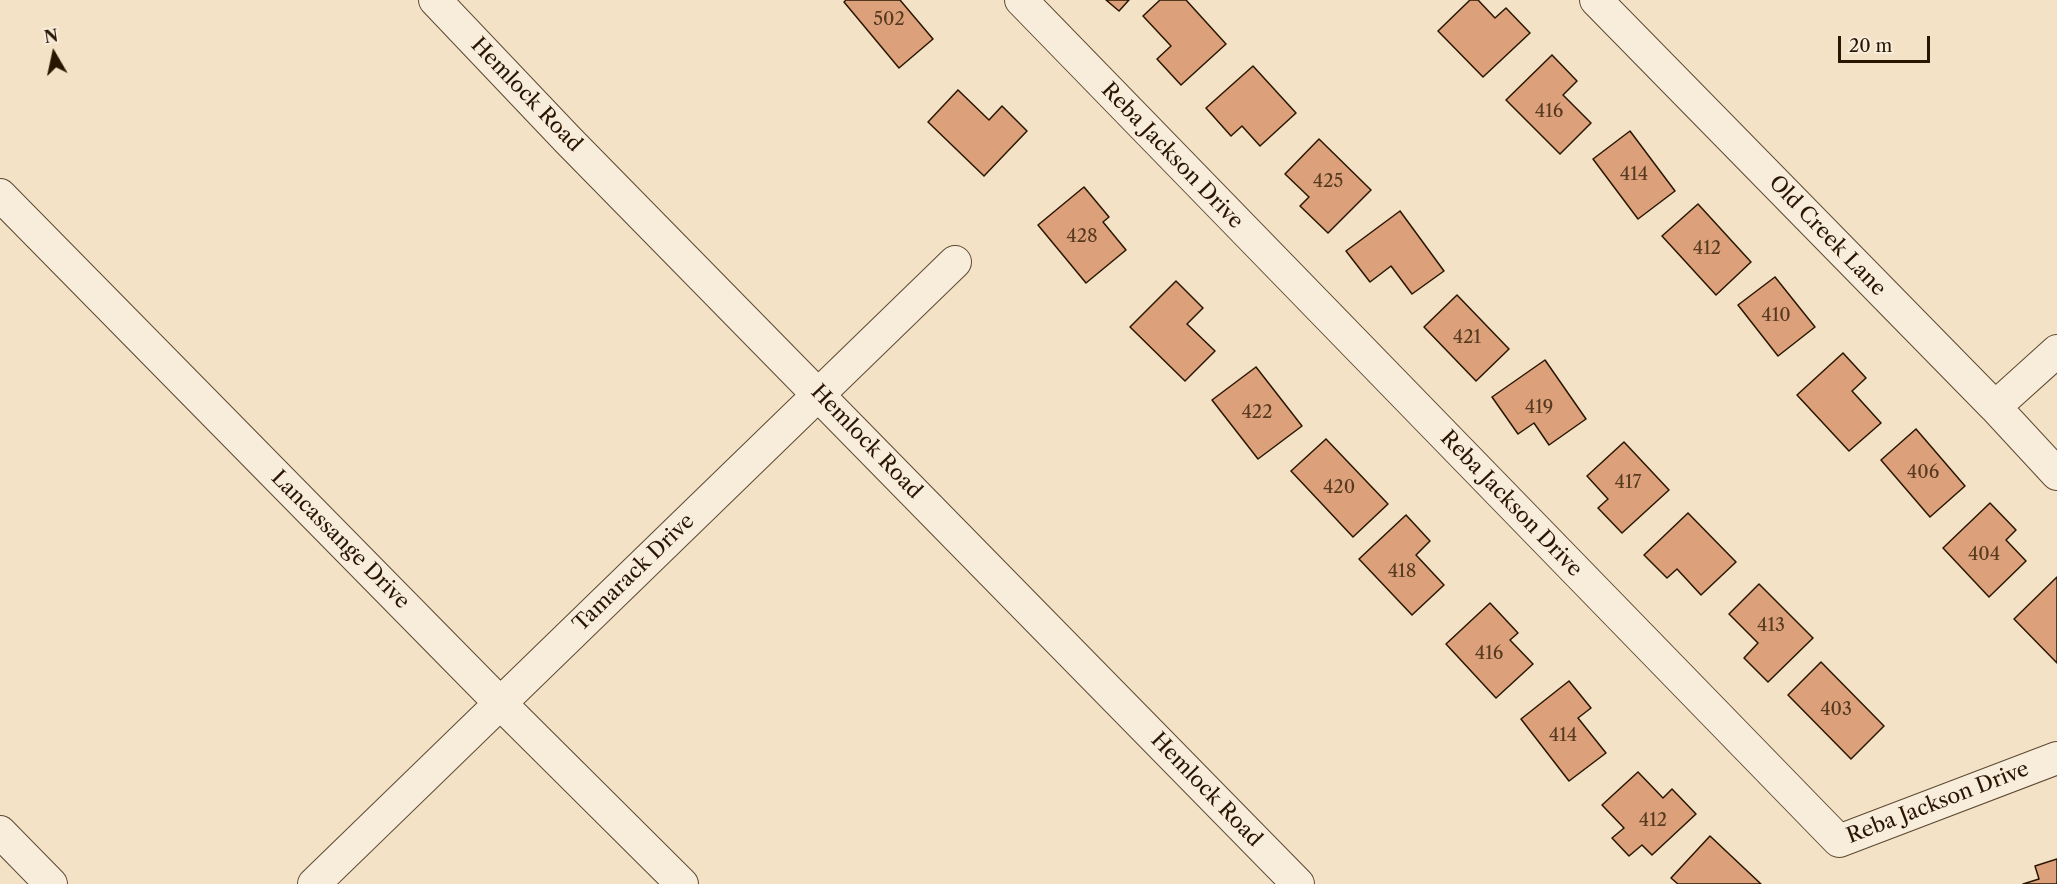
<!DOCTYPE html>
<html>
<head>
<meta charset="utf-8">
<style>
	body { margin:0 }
	#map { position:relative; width:2057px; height:884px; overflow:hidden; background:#f4e2c7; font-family:"Libre Caslon Text",serif }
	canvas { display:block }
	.north { position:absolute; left:24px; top:24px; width:60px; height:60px; -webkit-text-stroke:4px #f8ecdb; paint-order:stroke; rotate:351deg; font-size:16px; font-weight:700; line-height:24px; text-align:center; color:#291600 }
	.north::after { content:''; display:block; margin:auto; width:21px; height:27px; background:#291600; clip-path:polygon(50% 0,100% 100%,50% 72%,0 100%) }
	.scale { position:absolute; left:1838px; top:36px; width:92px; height:27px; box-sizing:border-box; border:3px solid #291600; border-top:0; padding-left:8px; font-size:18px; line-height:21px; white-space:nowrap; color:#291600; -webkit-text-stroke:4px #f8ecdb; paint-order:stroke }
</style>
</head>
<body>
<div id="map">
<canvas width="2057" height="884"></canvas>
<div class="north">N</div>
<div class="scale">20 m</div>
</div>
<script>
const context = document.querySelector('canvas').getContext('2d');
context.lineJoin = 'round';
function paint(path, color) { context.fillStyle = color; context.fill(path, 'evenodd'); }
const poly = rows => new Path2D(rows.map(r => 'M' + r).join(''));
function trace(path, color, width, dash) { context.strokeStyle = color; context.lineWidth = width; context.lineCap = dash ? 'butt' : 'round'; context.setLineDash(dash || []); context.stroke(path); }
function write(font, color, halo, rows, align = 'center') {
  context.font = font + ' "Libre Caslon Text",serif'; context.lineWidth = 4.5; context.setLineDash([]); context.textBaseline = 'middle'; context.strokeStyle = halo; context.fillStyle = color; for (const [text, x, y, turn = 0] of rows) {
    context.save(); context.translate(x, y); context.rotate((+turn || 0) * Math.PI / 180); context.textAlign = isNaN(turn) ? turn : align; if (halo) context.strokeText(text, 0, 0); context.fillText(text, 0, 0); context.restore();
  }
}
const building = poly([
	[846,0,900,0,933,39,899,68,844,2,846,0],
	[1106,0,1129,0,1119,11,1106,0],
	[1160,0,1186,0,1226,44,1181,85,1157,59,1171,46,1143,16,1160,0],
	[1470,0,1478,0,1495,18,1506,8,1530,33,1483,77,1438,31,1470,0],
	[1552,55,1577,81,1563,95,1591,123,1560,154,1506,100,1552,55],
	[1253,66,1296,113,1260,146,1242,126,1231,136,1206,108,1253,66],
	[958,90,989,120,1002,106,1027,131,984,176,928,122,958,90],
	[1630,131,1675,191,1638,219,1593,159,1630,131],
	[1319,139,1371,190,1328,233,1300,206,1309,197,1285,174,1319,139],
	[1084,187,1109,217,1103,222,1126,250,1086,283,1038,225,1084,187],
	[1698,204,1751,262,1716,295,1662,236,1698,204],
	[1400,211,1444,271,1412,294,1391,266,1370,282,1346,251,1400,211],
	[1775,277,1815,327,1778,356,1738,305,1775,277],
	[1176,281,1203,308,1187,324,1215,351,1185,381,1130,327,1176,281],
	[1457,295,1509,349,1476,381,1424,327,1457,295],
	[1843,353,1866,378,1852,391,1881,423,1849,451,1797,395,1843,353],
	[1545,360,1586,419,1549,445,1534,423,1518,434,1492,397,1545,360],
	[1256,367,1302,426,1258,459,1212,400,1256,367],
	[1916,429,1965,486,1930,517,1881,460,1916,429],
	[1326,439,1388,504,1353,537,1291,471,1326,439],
	[1624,442,1669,490,1622,533,1598,508,1608,499,1587,476,1624,442],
	[1990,503,2016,530,2006,540,2026,561,1989,597,1943,548,1990,503],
	[1688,513,1736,562,1701,595,1677,569,1667,578,1644,555,1688,513],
	[1406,515,1430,541,1416,555,1444,585,1412,615,1359,559,1406,515],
	[2057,577,2057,663,2014,619,2057,577],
	[1759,584,1813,638,1768,682,1744,658,1758,643,1729,614,1759,584],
	[1490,603,1518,633,1510,640,1533,664,1496,698,1446,644,1490,603],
	[1821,662,1884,726,1851,759,1788,695,1821,662],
	[1569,681,1591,708,1578,718,1606,753,1569,781,1521,719,1569,681],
	[1638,772,1663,798,1672,789,1696,814,1652,855,1642,845,1629,856,1612,838,1624,828,1602,805,1638,772],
	[1710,836,1761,884,1678,884,1671,878,1710,836],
	[2057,859,2057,884,2023,884,2039,879,2035,866,2057,859]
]);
const minor = poly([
	[435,0,568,140,1298,884],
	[1021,0,1839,841,2057,758],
	[1596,0,1995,407,2057,474],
	[0,195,500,703,682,884],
	[1995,407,2057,351],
	[0,832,51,884],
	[314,884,955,262]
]);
const numberNames = [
	["502",889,20],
	["416",1549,112],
	["414",1634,175],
	["425",1328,182],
	["428",1082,237],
	["412",1707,249],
	["410",1776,316],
	["421",1467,338],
	["419",1539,408],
	["422",1257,413],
	["406",1923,473],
	["417",1628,483],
	["420",1339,488],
	["404",1984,555],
	["418",1402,572],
	["413",1771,626],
	["416",1489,654],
	["403",1836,710],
	["414",1563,736],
	["412",1653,821]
];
const streetNames = [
	["Hemlock Road",526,95,46],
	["Reba Jackson Drive",1172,156,46],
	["Old Creek Lane",1827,236,46],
	["Hemlock Road",866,442,46],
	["Reba Jackson Drive",1511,504,46],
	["Lancassange Drive",340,540,45],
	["Tamarack Drive",634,573,-44],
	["Hemlock Road",1206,790,46],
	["Reba Jackson Drive",1938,803,-21]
];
paint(building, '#dca17b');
trace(building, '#291600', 1.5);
trace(minor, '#5c4932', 34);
trace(minor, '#f8ecdb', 32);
write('18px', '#56391f', null, numberNames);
write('21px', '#291600', '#f8ecdb', streetNames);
</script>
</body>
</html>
